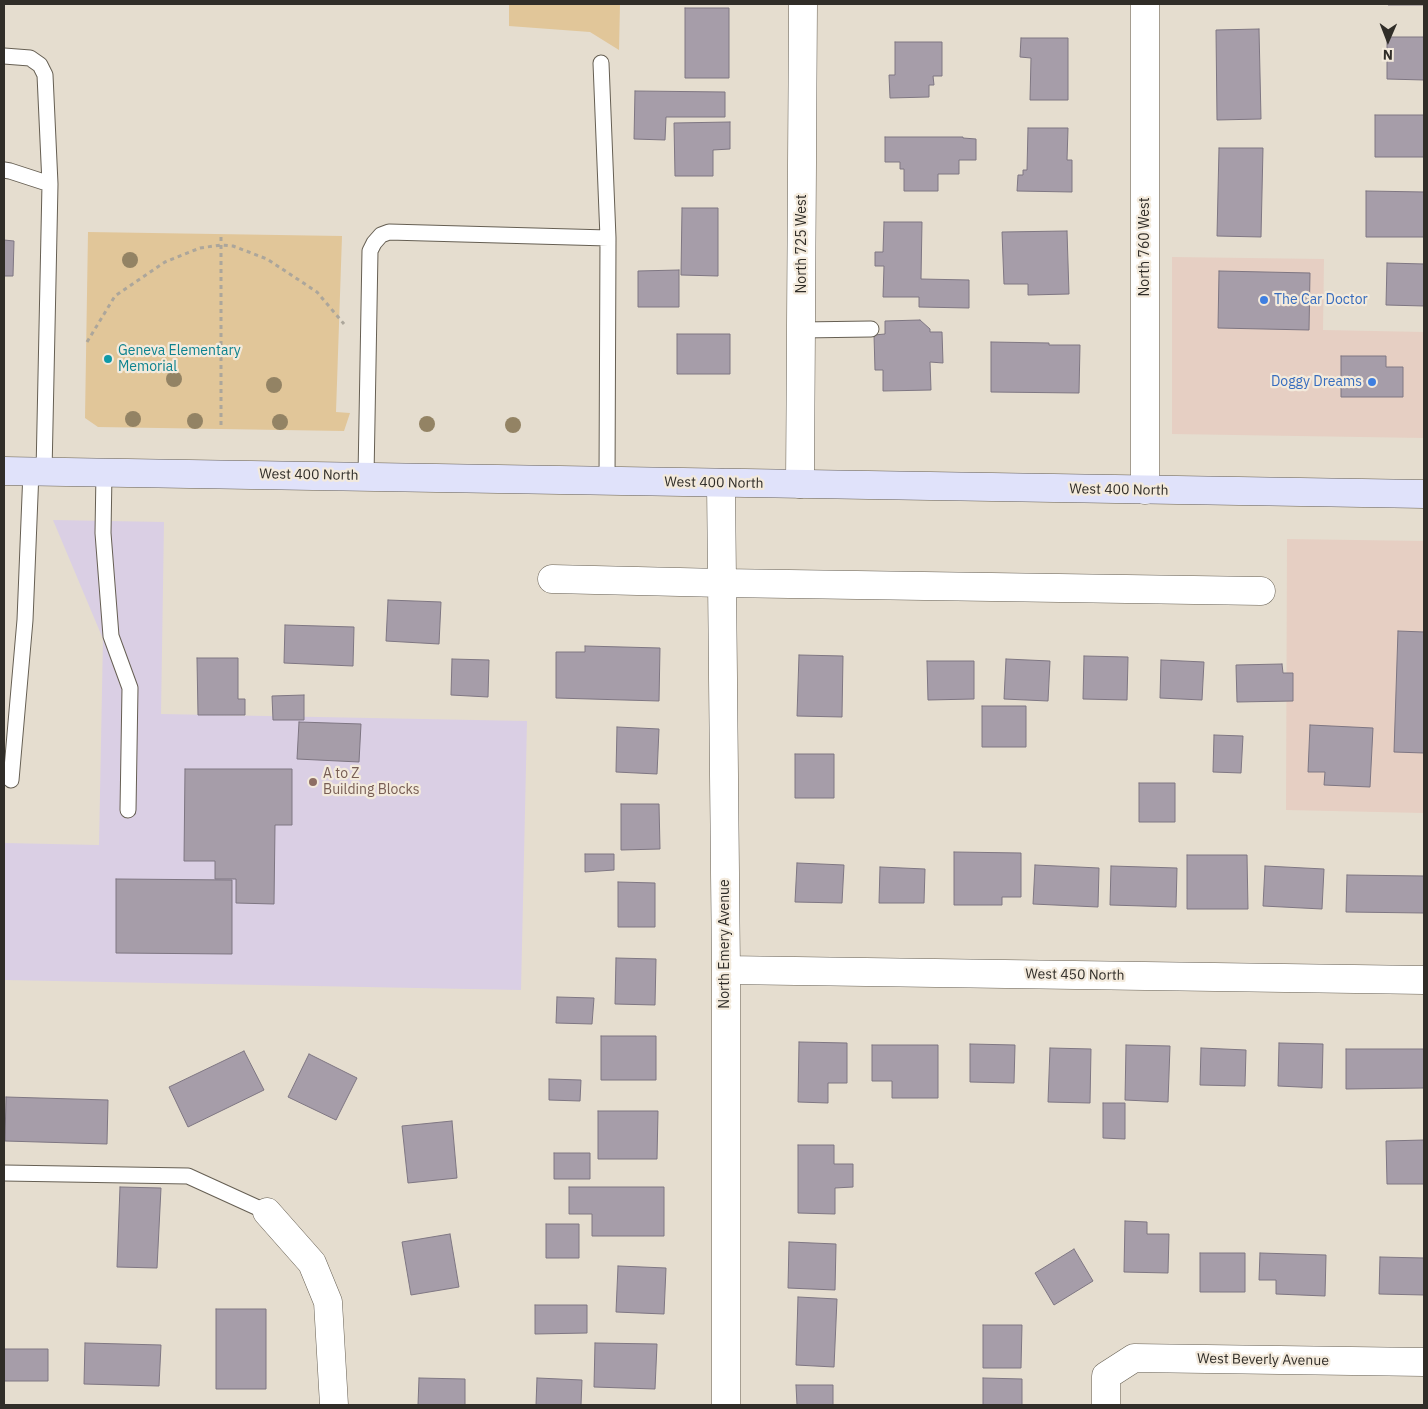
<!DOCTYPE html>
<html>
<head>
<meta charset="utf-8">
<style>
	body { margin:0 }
	#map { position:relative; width:1428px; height:1409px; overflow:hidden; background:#e5ddcf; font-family:"IBM Plex Sans",sans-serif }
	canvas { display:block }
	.frame { position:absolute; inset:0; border:5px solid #302d28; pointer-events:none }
	.north { position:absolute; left:1363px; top:15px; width:50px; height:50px; -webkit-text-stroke:4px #f3eadc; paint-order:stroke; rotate:181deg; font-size:14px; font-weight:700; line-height:20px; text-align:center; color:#302d28 }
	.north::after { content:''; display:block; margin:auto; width:18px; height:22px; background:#302d28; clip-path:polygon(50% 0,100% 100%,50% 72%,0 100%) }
</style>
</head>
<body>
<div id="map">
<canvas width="1428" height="1409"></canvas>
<div class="frame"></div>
<div class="north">N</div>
</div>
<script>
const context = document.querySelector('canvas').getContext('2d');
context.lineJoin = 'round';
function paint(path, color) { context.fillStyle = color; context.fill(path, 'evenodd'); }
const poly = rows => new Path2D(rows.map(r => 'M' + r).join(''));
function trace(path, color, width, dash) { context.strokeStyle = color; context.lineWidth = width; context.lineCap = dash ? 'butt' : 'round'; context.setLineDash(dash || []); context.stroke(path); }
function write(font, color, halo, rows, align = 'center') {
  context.font = font + ' "IBM Plex Sans",sans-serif'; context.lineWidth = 4.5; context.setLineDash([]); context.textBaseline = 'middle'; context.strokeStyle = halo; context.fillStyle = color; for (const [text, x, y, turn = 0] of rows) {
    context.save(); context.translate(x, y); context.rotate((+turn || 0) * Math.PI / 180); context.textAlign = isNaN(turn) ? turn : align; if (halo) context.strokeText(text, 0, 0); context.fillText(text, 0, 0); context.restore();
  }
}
const commercial = poly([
	[1172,257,1324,259,1323,330,1424,332,1424,438,1172,434],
	[1287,539,1424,541,1424,813,1286,810]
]);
const education = poly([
	[53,520,164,522,161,714,527,721,521,990,4,980,4,843,99,845,103,639]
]);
const green = poly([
	[509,4,620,4,619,50,590,32,509,26],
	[88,232,342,236,336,412,350,413,344,431,98,427,85,418]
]);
const building = poly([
	[1388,4,1424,4,1424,5,1388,5,1388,4],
	[685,8,729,8,729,78,685,78,685,8],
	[1259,29,1261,119,1217,120,1216,30,1259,29],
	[1387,37,1424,37,1424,80,1387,79,1387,37],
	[1021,38,1068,38,1068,100,1030,100,1031,58,1020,57,1021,38],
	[895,42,942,42,942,76,933,76,934,85,929,85,929,97,890,98,889,75,895,75,895,42],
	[635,91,725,92,725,117,666,117,665,140,634,139,635,91],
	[1375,115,1424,115,1424,157,1375,157,1375,115],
	[730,122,730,149,713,150,713,176,675,176,674,123,730,122],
	[1028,128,1068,128,1067,160,1072,160,1072,192,1017,191,1018,175,1023,175,1023,170,1027,170,1028,128],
	[885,137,963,137,963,138,976,139,976,160,959,160,959,174,938,174,938,191,904,191,904,169,900,169,900,162,885,162,885,137],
	[1219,148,1263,148,1261,237,1217,236,1219,148],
	[1366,191,1424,192,1424,237,1366,237,1366,191],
	[682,208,718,208,718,276,681,275,682,208],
	[884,222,922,222,921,279,969,280,969,308,919,307,919,297,883,297,884,266,875,266,875,252,883,252,884,222],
	[1067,231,1069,294,1028,295,1028,284,1004,284,1002,232,1067,231],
	[4,240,14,241,13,276,4,276,4,240],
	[1387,263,1424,264,1424,306,1386,305,1387,263],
	[679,270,679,307,638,307,638,271,679,270],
	[1219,271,1310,273,1309,330,1218,328,1219,271],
	[920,320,930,329,930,332,942,332,943,363,930,362,931,390,883,391,883,370,875,370,874,335,885,334,885,321,920,320],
	[677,334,730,334,730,374,677,374,677,334],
	[991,342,1049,343,1049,345,1080,345,1079,393,991,392,991,342],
	[1341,356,1386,356,1386,367,1403,367,1403,397,1341,397,1341,356],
	[388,600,441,602,439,644,386,641,388,600],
	[285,625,354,627,353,666,284,663,285,625],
	[1398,631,1424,632,1424,753,1394,752,1398,631],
	[585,646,660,648,659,701,556,698,556,652,585,652,585,646],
	[799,655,843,656,842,717,797,716,799,655],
	[1084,656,1128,657,1127,700,1083,699,1084,656],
	[197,658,238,658,238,699,245,699,245,715,198,715,197,658],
	[452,659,489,660,488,697,451,695,452,659],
	[1006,659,1050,661,1048,701,1004,699,1006,659],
	[1161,660,1204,662,1202,700,1160,698,1161,660],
	[927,661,974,661,974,699,928,700,927,661],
	[1282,664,1283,673,1293,673,1293,701,1237,702,1236,665,1282,664],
	[304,695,304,720,273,720,272,696,304,695],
	[982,706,1026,706,1026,747,982,747,982,706],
	[299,722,361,724,359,762,297,759,299,722],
	[1310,725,1373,728,1370,787,1324,785,1325,772,1308,772,1310,725],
	[617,727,659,729,657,774,616,772,617,727],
	[1214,735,1243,736,1241,773,1213,772,1214,735],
	[795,754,834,754,834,798,795,798,795,754],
	[185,769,292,769,292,825,275,825,274,904,236,903,236,879,215,879,215,861,184,861,185,769],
	[1139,783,1175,783,1175,822,1139,822,1139,783],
	[621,804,659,804,660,849,621,850,621,804],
	[954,852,1021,853,1021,897,1002,897,1002,905,954,905,954,852],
	[585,854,614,854,614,870,585,872,585,854],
	[1187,855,1247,855,1248,909,1187,909,1187,855],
	[797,863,844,865,842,903,795,902,797,863],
	[1035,865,1099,868,1098,907,1033,904,1035,865],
	[1111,866,1177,868,1176,907,1110,905,1111,866],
	[1265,866,1324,869,1322,909,1263,906,1265,866],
	[880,867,925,869,924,903,879,903,880,867],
	[1347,875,1424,876,1424,913,1346,912,1347,875],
	[116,879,232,880,232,954,116,953,116,879],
	[618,882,655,883,655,927,618,927,618,882],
	[616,958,656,959,655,1005,615,1004,616,958],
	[557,997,594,998,592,1024,556,1023,557,997],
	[601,1036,656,1036,656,1080,601,1080,601,1036],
	[799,1042,847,1043,847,1083,828,1083,828,1103,798,1102,799,1042],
	[1279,1043,1323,1044,1322,1088,1278,1086,1279,1043],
	[970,1044,1015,1045,1014,1083,970,1082,970,1044],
	[872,1045,938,1045,938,1098,892,1098,892,1081,872,1081,872,1045],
	[1126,1045,1170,1046,1168,1102,1125,1100,1126,1045],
	[1050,1048,1091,1049,1090,1103,1048,1102,1050,1048],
	[1201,1048,1246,1050,1245,1086,1200,1085,1201,1048],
	[1346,1049,1424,1049,1424,1088,1346,1089,1346,1049],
	[244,1051,264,1090,188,1127,169,1087,244,1051],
	[309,1054,357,1078,336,1120,288,1097,309,1054],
	[549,1079,581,1080,580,1101,549,1100,549,1079],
	[6,1097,108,1100,107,1144,5,1141,6,1097],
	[1103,1103,1125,1103,1125,1139,1103,1138,1103,1103],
	[598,1111,658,1111,657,1159,598,1159,598,1111],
	[452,1121,457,1178,408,1183,402,1126,452,1121],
	[1424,1140,1424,1184,1387,1184,1386,1141,1424,1140],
	[798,1145,834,1145,834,1164,853,1164,853,1187,835,1188,835,1214,798,1213,798,1145],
	[554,1153,590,1153,590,1179,554,1179,554,1153],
	[120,1187,161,1188,157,1268,117,1267,120,1187],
	[569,1187,664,1187,664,1236,592,1236,592,1214,569,1214,569,1187],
	[1125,1221,1147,1222,1147,1234,1169,1234,1168,1273,1124,1272,1125,1221],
	[546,1224,579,1224,579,1258,546,1258,546,1224],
	[450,1234,459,1287,411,1295,402,1242,450,1234],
	[789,1242,836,1244,835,1290,788,1288,789,1242],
	[1074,1249,1093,1281,1054,1305,1035,1273,1074,1249],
	[1200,1253,1245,1253,1245,1292,1200,1292,1200,1253],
	[1260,1253,1326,1255,1325,1296,1276,1294,1276,1280,1259,1280,1260,1253],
	[1380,1257,1424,1258,1424,1295,1379,1294,1380,1257],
	[618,1266,666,1268,664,1314,616,1312,618,1266],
	[798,1297,837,1299,834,1367,796,1365,798,1297],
	[535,1305,587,1305,587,1333,535,1334,535,1305],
	[216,1309,266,1309,266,1389,216,1389,216,1309],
	[983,1325,1022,1325,1021,1368,983,1368,983,1325],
	[85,1343,161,1345,159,1386,84,1384,85,1343],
	[595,1343,657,1344,655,1389,594,1387,595,1343],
	[4,1349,48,1349,48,1381,4,1381,4,1349],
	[419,1378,465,1379,465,1405,418,1405,419,1378],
	[537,1378,582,1380,581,1405,536,1405,537,1378],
	[983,1378,1022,1379,1022,1405,983,1405,983,1378],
	[796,1385,833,1385,833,1405,797,1405,796,1385]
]);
const path = poly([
	[87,342,115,296,165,262,200,248,221,245,233,246,267,259,317,292,344,324],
	[221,425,221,234]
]);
const lane = poly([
	[4,56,30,58,40,65,45,75,50,184,44,472],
	[601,63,608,238],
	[4,170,10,171,50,184],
	[801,330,871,329],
	[104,473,103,533,111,636,130,688,128,810],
	[366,476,370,251,374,243,381,235,389,232,608,238,607,481],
	[11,780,25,620,31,471],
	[4,1173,188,1176,267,1212]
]);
const street = poly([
	[721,483,726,970,726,1405],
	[800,484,803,4],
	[1145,490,1145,4],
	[552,579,722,583,1261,591],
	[726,970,1424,980],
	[267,1212,312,1263,328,1302,334,1405],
	[1106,1405,1106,1376,1134,1358,1424,1362]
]);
const secondary = poly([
	[4,471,1424,494]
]);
const trees = [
	[130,260],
	[174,379],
	[274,385],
	[133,419],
	[195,421],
	[280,422],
	[427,424],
	[513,425]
];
const markers = [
	[1264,300,5,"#3f7fe0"],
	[108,359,5,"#0f9aa8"],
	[1372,382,5,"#3f7fe0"],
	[313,782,5,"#8d6e63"]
];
const streetNames = [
	["North 725 West",802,244,-90],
	["North 760 West",1145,247,-90],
	["West 400 North",309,475,1],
	["West 400 North",714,483,1],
	["West 400 North",1119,490,1],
	["North Emery Avenue",725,944,-90],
	["West 450 North",1075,975,1],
	["West Beverly Avenue",1263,1360,1]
];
const shopNames = [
	["The Car Doctor",1274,300],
	["Doggy Dreams",1362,382,"right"]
];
const cultureNames = [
	["Geneva Elementary",118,351],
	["Memorial",118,367]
];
const educationNames = [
	["A to Z",323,774],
	["Building Blocks",323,790]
];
paint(commercial, '#e6cfc3');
paint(education, '#dacfe4');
paint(green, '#e1c699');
paint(building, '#a69da9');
trace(building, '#7e7682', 1);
trace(lane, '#665f53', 17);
trace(street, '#665f53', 29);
trace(secondary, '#665f53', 29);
trace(path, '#aca69b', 3, [4, 4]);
trace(lane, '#fff', 15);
trace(street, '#fff', 28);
trace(secondary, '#e0e2fa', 28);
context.fillStyle = '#938364';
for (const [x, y] of trees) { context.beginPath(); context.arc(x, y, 8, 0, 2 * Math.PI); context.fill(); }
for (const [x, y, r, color] of markers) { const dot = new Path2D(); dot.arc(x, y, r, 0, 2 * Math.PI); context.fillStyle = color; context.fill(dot); trace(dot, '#f3eadc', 2); }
write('14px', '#302d28', '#f3eadc', streetNames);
write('14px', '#366cbe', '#f3eadc', shopNames, 'left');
write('14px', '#0d838f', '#f3eadc', cultureNames, 'left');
write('14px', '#785e54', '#f3eadc', educationNames, 'left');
</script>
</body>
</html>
